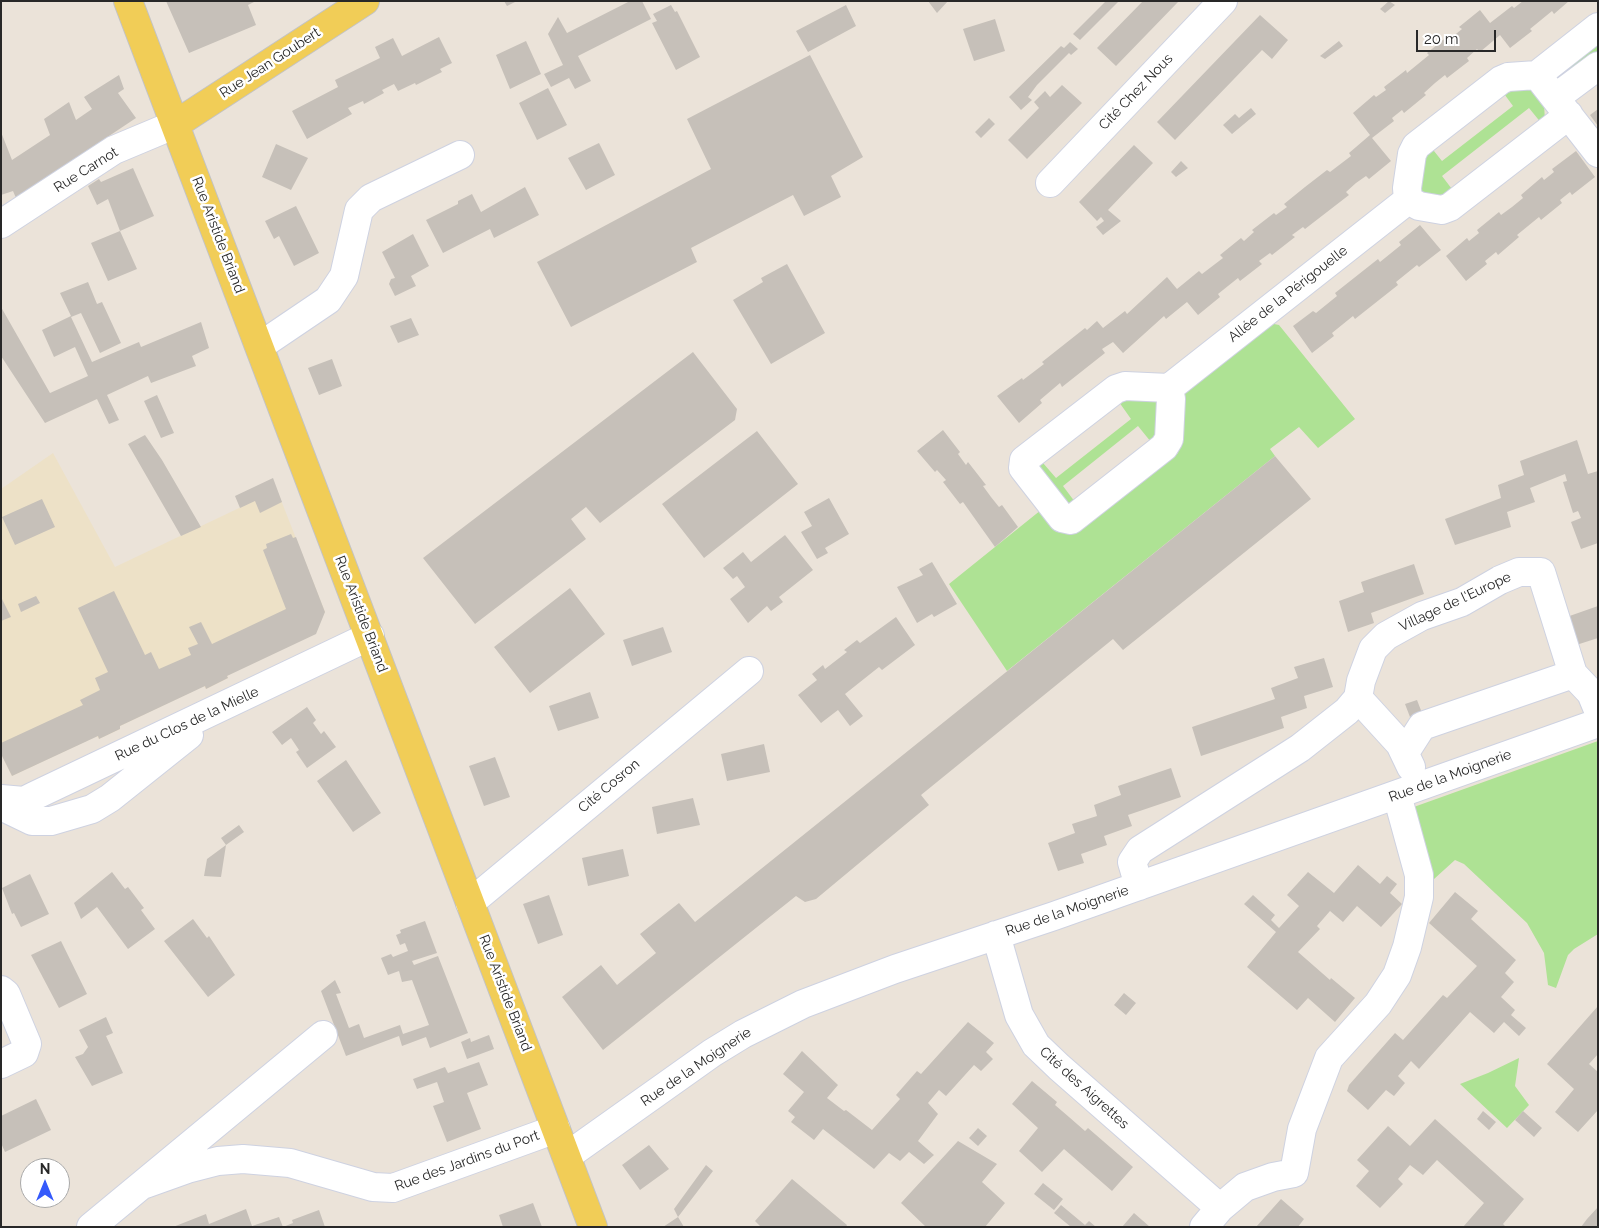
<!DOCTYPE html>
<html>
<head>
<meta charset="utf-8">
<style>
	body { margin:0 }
	#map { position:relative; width:1599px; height:1228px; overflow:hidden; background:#ebe3d9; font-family:Raleway,sans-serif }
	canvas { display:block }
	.frame { position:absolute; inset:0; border:2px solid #282828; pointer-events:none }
	.north { position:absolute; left:20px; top:1158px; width:50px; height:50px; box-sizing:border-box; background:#fff; border:1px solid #a9a9a9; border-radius:50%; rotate:0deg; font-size:14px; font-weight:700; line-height:20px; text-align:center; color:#282828 }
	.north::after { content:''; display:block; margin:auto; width:18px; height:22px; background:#355afb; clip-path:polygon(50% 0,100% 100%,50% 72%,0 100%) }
	.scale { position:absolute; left:1416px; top:30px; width:80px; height:22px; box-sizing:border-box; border:2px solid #282828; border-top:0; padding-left:6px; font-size:15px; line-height:18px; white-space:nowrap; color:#282828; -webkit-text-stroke:4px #fff; paint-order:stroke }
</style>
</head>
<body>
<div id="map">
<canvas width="1599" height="1228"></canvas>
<div class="frame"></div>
<div class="north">N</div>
<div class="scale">20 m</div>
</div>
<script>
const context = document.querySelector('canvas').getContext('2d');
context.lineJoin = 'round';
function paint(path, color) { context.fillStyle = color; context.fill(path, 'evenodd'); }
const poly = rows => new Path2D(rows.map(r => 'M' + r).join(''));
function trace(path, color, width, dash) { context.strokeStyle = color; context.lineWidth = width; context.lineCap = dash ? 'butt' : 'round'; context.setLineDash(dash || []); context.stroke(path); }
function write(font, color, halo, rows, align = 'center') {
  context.font = font + ' Raleway,sans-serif'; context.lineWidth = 5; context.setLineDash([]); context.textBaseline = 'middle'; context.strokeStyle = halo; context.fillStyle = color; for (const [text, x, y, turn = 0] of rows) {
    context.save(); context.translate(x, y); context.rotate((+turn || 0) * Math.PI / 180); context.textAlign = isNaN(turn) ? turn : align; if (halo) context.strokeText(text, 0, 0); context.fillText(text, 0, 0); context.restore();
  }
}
const education = poly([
	[53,453,115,567,277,490,325,612,227,676,228,678,206,689,204,686,120,726,120,729,99,739,97,736,12,776,1,753,1,489]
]);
const green = poly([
	[1598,39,1598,53,1560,80,1558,78,1557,76],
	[1528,85,1544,103,1545,122,1542,124,1529,108,1442,176,1455,193,1447,199,1425,196,1418,186,1419,155,1430,146,1442,161,1513,106,1502,91],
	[1269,323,1279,325,1355,419,1318,448,1299,427,1270,449,1275,456,1007,671,949,584,1041,510,1058,532,1075,533,1178,453,1185,387],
	[1127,396,1155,396,1163,405,1160,435,1151,442,1138,426,1063,486,1075,502,1067,505,1038,468,1043,463,1056,478,1131,419,1119,402],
	[1598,741,1598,934,1574,949,1568,955,1556,988,1548,985,1544,953,1527,923,1464,864,1455,860,1434,879,1426,890,1411,808],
	[1519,1058,1515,1086,1529,1105,1507,1128,1460,1084,1488,1073]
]);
const building = poly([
	[166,1,256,1,248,5,256,25,189,53],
	[504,1,517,1,507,6],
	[630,1,642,1,651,19,578,56,591,81,575,89,569,78,551,87,544,74,563,65,548,34,558,17,567,33],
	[928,1,948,1,937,13],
	[1106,1,1119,1,1080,40,1073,34],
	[1143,1,1179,1,1116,66,1097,48],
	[1389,1,1395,5,1385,13,1380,9],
	[1523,1,1569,1,1554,14,1552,11,1530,29,1532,31,1510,48,1500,35,1480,52,1477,49,1467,58,1469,61,1447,78,1445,75,1435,83,1424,93,1426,95,1404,113,1402,110,1392,118,1394,121,1372,138,1391,161,1369,179,1366,176,1356,183,1346,192,1349,195,1305,229,1303,227,1292,235,1295,237,1272,255,1270,253,1259,261,1262,264,1240,281,1238,278,1218,294,1220,297,1198,315,1187,302,1166,319,1164,316,1123,353,1113,342,1102,349,1105,353,1062,387,1060,383,1040,400,1042,403,1019,423,997,396,1022,378,1023,380,1044,364,1042,362,1085,328,1087,330,1097,321,1103,328,1125,311,1127,314,1167,277,1177,289,1199,271,1202,274,1223,258,1220,255,1241,238,1244,241,1254,232,1252,230,1274,213,1276,215,1287,207,1284,204,1305,187,1327,170,1330,172,1351,156,1349,153,1370,135,1353,113,1374,95,1376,97,1386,90,1384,87,1406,70,1407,73,1429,55,1427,53,1449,35,1451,38,1462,29,1459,27,1480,10,1490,23,1512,6,1514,8],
	[671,5,675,12,677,11,700,57,676,70,652,23,657,21,653,14],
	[846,5,856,26,808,52,796,31],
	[1260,15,1288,40,1272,59,1262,50,1175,140,1157,122],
	[995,19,1005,51,974,61,963,29],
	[439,37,452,63,440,69,442,72,416,85,415,83,398,91,394,84,382,90,384,93,364,104,363,101,348,108,352,114,307,139,292,111,338,87,335,80,380,58,375,47,393,38,402,56],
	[526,41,541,74,510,89,496,55],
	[1339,41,1343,46,1325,59,1320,56],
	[1070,42,1078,49,1071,55,1069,53,1037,85,1028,97,1032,100,1021,110,1009,97,1061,46,1064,48],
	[810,55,863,157,831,176,841,197,804,216,793,195,691,248,697,262,571,327,537,262,711,169,687,119],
	[119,75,124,89,118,93,136,118,16,198,13,191,1,195,1,132,12,160,50,135,44,119,69,102,76,120,92,109,84,97],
	[1062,85,1082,103,1027,159,1008,140,1039,108,1034,102,1045,91,1050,97],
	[548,88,567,125,537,140,519,103],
	[1251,108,1256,114,1232,134,1223,125,1235,114,1239,118],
	[1598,109,1598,126,1590,115],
	[989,118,995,124,981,138,975,132],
	[599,143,615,175,586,190,568,158],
	[276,144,308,158,291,190,262,177],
	[1134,145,1153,163,1108,210,1121,221,1103,235,1096,227,1104,221,1101,217,1097,221,1079,202],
	[1576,151,1595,177,1572,195,1570,192,1560,200,1562,203,1541,220,1539,217,1517,235,1519,237,1498,255,1496,252,1485,261,1487,264,1466,281,1446,256,1467,238,1469,241,1479,233,1477,230,1499,212,1501,215,1512,207,1523,198,1521,195,1542,177,1544,180,1554,172,1552,169],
	[1181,161,1188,168,1176,177,1171,172],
	[133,168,154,216,120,231,108,199,97,205,88,186,99,179,101,182],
	[525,187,539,215,494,238,490,229,443,253,426,220,458,204,458,201,472,194,481,212],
	[296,206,319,253,294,266,279,236,274,239,265,221],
	[1420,225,1441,250,1419,267,1417,265,1396,282,1398,285,1355,319,1353,316,1332,333,1334,336,1312,353,1293,326,1313,311,1316,313,1337,296,1335,293,1378,259,1380,262,1401,245,1399,242],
	[120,231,137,269,108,281,91,243],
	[413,234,429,266,411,276,416,286,395,296,389,284,391,279,395,278,382,252],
	[787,264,825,333,771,364,733,300,763,282,761,278],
	[88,282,97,304,102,302,121,343,100,353,81,313,71,317,92,362,139,342,141,347,201,322,209,348,192,356,196,366,151,383,148,376,107,395,119,420,109,424,97,399,45,423,1,356,1,307,50,393,88,376,75,347,54,357,42,330,71,316,60,293],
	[411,318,419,335,398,343,390,326],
	[693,352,737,409,735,420,600,523,586,507,571,519,586,539,475,624,423,558],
	[332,359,342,386,319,395,308,368],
	[157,395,174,433,161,438,144,401],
	[943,430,960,452,958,454,966,465,968,462,986,485,983,486,991,497,999,507,1002,505,1018,527,995,547,963,502,960,504,943,482,946,480,937,470,935,472,917,451],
	[757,431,798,484,704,558,662,504],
	[145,435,162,460,201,527,181,536,128,444],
	[1577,440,1588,474,1598,471,1598,543,1581,549,1571,522,1581,518,1578,511,1573,513,1563,482,1567,481,1565,474,1530,488,1535,502,1507,512,1511,527,1455,545,1445,519,1501,498,1498,485,1524,475,1520,461],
	[1275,456,1311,499,1123,650,1113,639,921,795,929,805,816,899,805,902,796,896,603,1050,562,997,601,965,617,985,656,953,640,934,679,903,695,922],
	[273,478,282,502,260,513,255,501,240,508,235,496],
	[829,498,849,534,825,548,828,553,817,559,801,532,812,526,804,512],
	[42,499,55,527,15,545,2,517],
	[291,534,293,538,296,537,325,612,316,634,227,676,228,678,206,689,205,686,120,726,120,729,99,739,98,736,12,776,1,754,1,743,83,705,80,700,100,690,95,678,108,672,78,608,114,591,145,655,151,652,159,669,191,655,188,648,198,644,189,627,201,622,212,644,286,609,263,550,267,548,266,544],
	[785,535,813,570,779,597,783,602,771,611,767,606,748,623,730,599,745,587,737,576,733,579,723,568,743,552,751,562],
	[932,562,957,604,934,617,932,614,917,623,897,587,923,575,919,569],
	[1414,564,1424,594,1371,613,1374,623,1348,632,1339,601,1364,592,1361,582],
	[570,588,605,634,530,693,494,647],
	[36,596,40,603,21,612,18,604],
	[1,597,11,617,1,621],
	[1598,606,1598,638,1570,647,1561,619],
	[896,617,915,645,882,670,879,667,845,694,863,716,850,726,838,710,821,723,798,695,817,680,812,674,823,665,825,669,847,652,844,650,857,640,860,643],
	[663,627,672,652,632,666,623,640],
	[1324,658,1333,687,1304,696,1307,708,1281,717,1284,728,1201,756,1192,727,1275,699,1271,688,1298,678,1294,667],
	[590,692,599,718,558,731,549,706],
	[1417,700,1422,713,1410,717,1405,704],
	[307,707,316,720,313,723,321,734,324,731,336,747,307,768,296,752,299,750,291,738,282,745,272,732],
	[764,744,770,772,727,781,721,754],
	[495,757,510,797,484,806,469,766],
	[346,760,381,813,353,832,317,781],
	[1171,768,1181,797,1128,815,1132,826,1104,836,1107,845,1081,854,1084,863,1058,871,1048,843,1075,833,1072,824,1097,816,1094,805,1121,795,1118,786],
	[693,798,700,825,657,834,652,807],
	[239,825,244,832,226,845,221,838],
	[226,845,221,877,204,876,207,859],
	[623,849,629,876,588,886,582,858],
	[1358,865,1380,884,1387,876,1397,884,1390,893,1402,904,1381,927,1357,906,1343,922,1330,911,1317,926,1320,929,1298,952,1330,980,1331,978,1355,998,1335,1022,1308,998,1297,1010,1247,967,1276,932,1244,904,1253,895,1275,915,1271,920,1279,928,1299,906,1287,895,1308,872,1334,893],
	[112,872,125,889,128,887,144,908,141,910,155,929,128,949,97,907,81,919,74,903],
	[30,874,49,914,21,927,14,913,12,914,2,888],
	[1455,892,1478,911,1471,919,1516,960,1505,973,1514,982,1501,997,1515,1010,1511,1015,1526,1028,1519,1036,1504,1022,1494,1033,1470,1012,1419,1069,1411,1061,1398,1076,1405,1083,1394,1096,1386,1090,1368,1110,1347,1091,1349,1085,1395,1033,1403,1040,1443,995,1447,998,1477,966,1429,923],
	[549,895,563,935,538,944,523,904],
	[193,919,207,938,209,936,235,975,208,997,164,941],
	[425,921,437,953,412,961,414,965,438,956,468,1033,430,1048,426,1037,402,1046,399,1036,346,1056,321,991,335,980,341,993,336,994,349,1028,359,1024,364,1038,400,1025,403,1034,429,1025,412,980,402,982,399,971,388,975,381,958,391,954,393,957,408,951,405,943,400,945,396,935,401,933,400,930],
	[61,941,87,994,59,1008,31,955],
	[1124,993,1136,1003,1126,1015,1114,1005],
	[1598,1006,1598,1054,1589,1064,1598,1072,1598,1110,1578,1132,1555,1112,1574,1089,1547,1064],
	[106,1017,113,1033,106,1036,123,1073,92,1086,75,1057,83,1054,88,1047,79,1030],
	[968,1022,994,1043,986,1052,993,1059,981,1071,974,1065,946,1096,939,1090,928,1103,938,1114,918,1141,934,1155,924,1164,909,1152,900,1161,889,1153,874,1169,823,1129,814,1140,791,1122,795,1117,788,1111,804,1092,783,1074,802,1051,838,1085,827,1098,844,1111,846,1110,872,1130,900,1099,896,1095,917,1071,921,1074],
	[489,1035,494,1049,467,1059,461,1042,470,1038,471,1042],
	[479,1062,488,1085,467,1093,481,1129,447,1142,433,1106,444,1102,437,1082,417,1089,413,1079,445,1067,448,1073],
	[1032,1081,1057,1102,1055,1105,1069,1117,1085,1131,1088,1128,1133,1167,1112,1191,1064,1149,1042,1172,1019,1151,1038,1128,1012,1104],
	[36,1099,51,1130,5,1152,1,1143,1,1116],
	[1483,1111,1496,1122,1489,1130,1477,1119],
	[1523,1111,1542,1128,1534,1137,1515,1120],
	[1435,1119,1524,1199,1503,1224,1506,1227,1463,1227,1484,1203,1437,1160,1423,1175,1410,1165,1398,1179,1403,1184,1380,1208,1356,1186,1369,1171,1357,1160,1388,1126,1410,1146],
	[978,1128,987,1136,978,1146,969,1138],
	[958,1141,997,1164,982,1182,1005,1203,985,1227,926,1227,901,1203],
	[649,1145,669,1169,640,1190,622,1165],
	[706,1165,713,1171,678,1217,684,1227,663,1227,678,1217,674,1209],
	[792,1179,847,1225,846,1227,761,1227,755,1221],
	[1043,1183,1063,1199,1054,1210,1034,1194],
	[1281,1199,1304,1219,1298,1227,1256,1227],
	[533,1203,542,1227,503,1227,499,1215],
	[1061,1205,1085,1225,1089,1221,1096,1227,1071,1227,1054,1213],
	[1598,1207,1598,1227,1581,1227,1587,1219],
	[246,1209,252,1226,279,1217,283,1227,173,1227,206,1214,209,1224],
	[319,1210,325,1227,283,1227,293,1223,292,1220],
	[1134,1213,1150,1227,1122,1227]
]);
const minor = poly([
	[1537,75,1598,153],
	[1555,98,1598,66],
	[1569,115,1450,207,1442,210,1419,206,1408,200,1407,188,1412,154,1416,146,1501,80,1508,77,1537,75,1598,27],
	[1050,183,1223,1],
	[1,224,114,150,176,124],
	[260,346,328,300,344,276,359,210,371,198,460,155],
	[1125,386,1169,388,1171,399,1169,439,1164,447,1071,520,1062,518,1023,468,1024,460,1116,389,1125,386],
	[1169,388,1408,200],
	[1358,698,1400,744,1411,767],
	[1406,751,1422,726,1573,674],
	[1,799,24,801,34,796,370,636],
	[1,806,32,821,51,821,92,809,110,798,189,735],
	[1139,886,1132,862,1140,850,1300,748,1347,711,1358,698,1361,681,1373,649,1386,636,1422,616,1462,602,1500,580,1519,572,1541,572,1573,674,1591,693,1598,710],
	[470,903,749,671],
	[996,935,1019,1015,1036,1045,1059,1067,1220,1208],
	[1,990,6,994,27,1044,24,1053,1,1064],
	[567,1156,712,1053,743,1034,803,1004,895,969,1054,916,1598,723],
	[145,1184,187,1169,218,1161,243,1159,290,1163,373,1187,393,1188,556,1129],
	[91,1227,323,1035],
	[1204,1227,1220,1208,1245,1187,1273,1177,1294,1173,1302,1129,1329,1058,1378,1004,1397,975,1407,947,1419,897,1419,875,1397,795]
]);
const major = poly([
	[128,1,593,1227],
	[176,124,365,1]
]);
const streetNames = [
	["Rue Jean Goubert",270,63,-33],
	["Cité Chez Nous",1136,92,-46],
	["Rue Carnot",86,170,-32],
	["Rue Aristide Briand",218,235,69],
	["Allée de la Périgouelle",1288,294,-38],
	["Village de l'Europe",1455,602,-25],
	["Rue Aristide Briand",361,614,69],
	["Rue du Clos de la Mielle",187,724,-25],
	["Rue de la Moignerie",1450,776,-20],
	["Cité Cosron",609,786,-40],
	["Rue de la Moignerie",1067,911,-19],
	["Rue Aristide Briand",505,993,69],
	["Rue de la Moignerie",696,1067,-34],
	["Cité des Aigrettes",1084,1088,42],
	["Rue des Jardins du Port",467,1161,-20]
];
paint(education, '#ede1c7');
paint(green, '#aee294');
paint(building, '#c6c0b9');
trace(minor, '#ced2e1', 30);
trace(major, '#c3c3c3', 30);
trace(minor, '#fff', 28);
trace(major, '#f1cd57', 28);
write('14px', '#282828', '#fff', streetNames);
</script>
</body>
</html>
